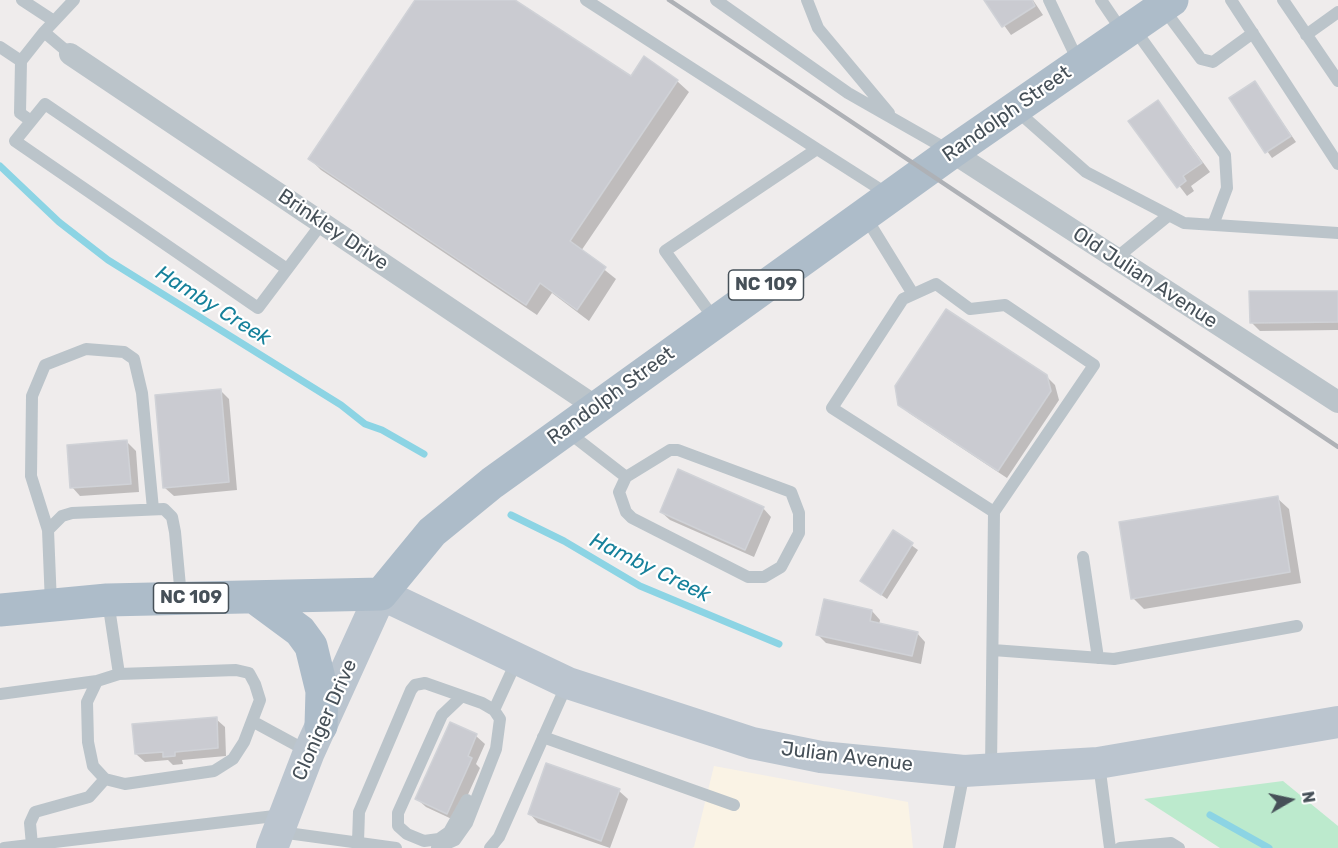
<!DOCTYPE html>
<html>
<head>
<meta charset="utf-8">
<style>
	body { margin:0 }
	#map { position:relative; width:1338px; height:848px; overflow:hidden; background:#efecec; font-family:Rubik,sans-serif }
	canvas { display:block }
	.north { position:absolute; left:1260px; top:770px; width:60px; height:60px; -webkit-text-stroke:4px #fff; paint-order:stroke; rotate:81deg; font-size:16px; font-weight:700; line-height:24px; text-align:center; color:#465058 }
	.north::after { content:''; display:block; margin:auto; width:21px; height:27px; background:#465058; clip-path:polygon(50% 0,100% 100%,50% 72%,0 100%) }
</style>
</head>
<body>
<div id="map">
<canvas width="1338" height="848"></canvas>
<div class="north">N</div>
</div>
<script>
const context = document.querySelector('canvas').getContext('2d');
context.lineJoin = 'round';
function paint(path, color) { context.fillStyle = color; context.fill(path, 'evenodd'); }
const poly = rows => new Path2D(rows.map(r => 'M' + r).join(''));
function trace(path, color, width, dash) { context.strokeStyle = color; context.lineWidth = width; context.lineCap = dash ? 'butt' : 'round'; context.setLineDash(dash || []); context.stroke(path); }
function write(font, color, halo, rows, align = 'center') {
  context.font = font + ' Rubik,sans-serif'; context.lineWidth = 4.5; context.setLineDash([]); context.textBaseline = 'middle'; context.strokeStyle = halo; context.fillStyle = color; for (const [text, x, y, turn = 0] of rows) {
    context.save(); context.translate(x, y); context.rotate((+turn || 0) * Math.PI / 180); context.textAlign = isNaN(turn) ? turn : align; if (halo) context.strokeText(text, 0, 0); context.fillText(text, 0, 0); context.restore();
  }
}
const commercial = poly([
	[714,766,908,802,913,848,692,848,694,847]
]);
const green = poly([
	[1283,781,1338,826,1338,848,1220,848,1144,799]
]);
const shadow = poly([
	[417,0,513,0,632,78,677,81,689,92,581,251,616,279,589,321,552,293,537,315,321,170,310,159],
	[986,0,1033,0,1043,15,1011,35],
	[1255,83,1296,142,1272,158,1231,99],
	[1158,101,1210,172,1191,186,1194,191,1187,196,1130,121],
	[1338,293,1338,330,1260,331,1251,322],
	[1046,376,1055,385,1059,400,1007,478,909,413,900,404],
	[220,390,229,399,237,490,174,496,165,488],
	[127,442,136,451,139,492,80,496,72,487],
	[1277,498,1289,509,1301,583,1144,609,1133,598],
	[763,508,771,517,754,557,670,520,661,512],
	[893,532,918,550,887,599,862,581],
	[872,611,880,620,879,625,917,633,925,642,921,664,826,643,818,635],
	[216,719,225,727,226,756,182,760,183,764,173,765,168,760,145,762,136,754],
	[451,724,476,736,485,744,476,764,480,768,456,821,426,807,417,799],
	[547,765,619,791,628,799,610,848,538,823,530,814]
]);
const stream = poly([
	[0,166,59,222,108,260,341,405,365,424,382,430,424,454],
	[511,515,564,541,640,586,779,644],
	[1210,815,1269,848]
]);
const building = poly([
	[415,0,515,0,631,76,644,56,678,80,570,241,606,267,577,310,540,283,526,305,308,159,415,0],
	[984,0,1032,0,1035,6,1002,27,984,0],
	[1255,81,1291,136,1265,153,1229,98,1255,81],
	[1158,100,1202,163,1183,176,1186,181,1177,188,1128,121,1158,100],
	[1249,291,1338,291,1338,322,1250,323,1249,291],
	[946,309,1047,375,1051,391,998,471,898,405,895,386,946,309],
	[221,389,229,482,163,488,155,395,221,389],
	[127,440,131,484,70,488,67,445,127,440],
	[678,469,764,507,745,550,660,512,678,469],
	[1278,496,1290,572,1131,599,1119,522,1278,496],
	[893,530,913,543,881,595,860,581,893,530],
	[824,599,872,610,870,621,918,632,912,656,816,635,824,599],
	[217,717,218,748,175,752,175,756,163,757,163,752,135,754,132,724,217,717],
	[450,722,477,734,468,756,472,758,447,814,415,799,450,722],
	[546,763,620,789,601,841,528,814,546,763]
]);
const lane = poly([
	[22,0,54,21],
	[586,0,817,149],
	[716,0,848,93,948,150],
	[807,0,818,28,889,113],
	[1049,0,1079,63],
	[1101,0,1122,31],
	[1231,0,1338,164],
	[1283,0,1338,81],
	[1163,8,1201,59,1213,62,1253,33],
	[1133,27,1225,155,1227,188,1213,225],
	[44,32,74,0],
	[1306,35,1338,12],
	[0,47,21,61],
	[1016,110,1086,172,1184,223,1338,233],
	[31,121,20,113,21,61,44,32,70,54],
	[865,216,913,294],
	[1115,259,1169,215],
	[287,269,45,104,15,141,258,308,322,223],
	[715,320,665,251,817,149,889,195],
	[568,432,626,477],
	[670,450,678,450,791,492,799,513,799,533,781,567,764,577,748,577,632,518,626,512,619,492,626,477,670,450],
	[48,530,31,476,32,396,45,365,86,349,124,352,134,359,142,393,153,509],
	[1083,557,1098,658],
	[108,601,119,674],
	[51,604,48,530,62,516,72,513,164,509,172,517,175,532,181,597],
	[993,650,1114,659,1297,626],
	[236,670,249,673,255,684,260,700,244,742,233,759,214,771,125,784,105,779,93,766,88,742,87,702,97,681,119,674,236,670],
	[0,694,97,681],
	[461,697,442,715,398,813,398,826,407,834,424,841,439,839,449,832,467,800],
	[494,710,517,660],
	[252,721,309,752],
	[543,737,734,805],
	[1099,764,1110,848],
	[991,768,994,512,1094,365,1005,305,970,309,936,284,903,299,832,408,994,512],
	[280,832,396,848],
	[358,842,359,812,411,690,415,685,425,683,482,703,494,710,500,719,496,749,467,823,455,840,437,848],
	[32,845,30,823,35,812,89,797,105,779],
	[4,848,283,815],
	[490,848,499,837,567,684],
	[949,848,964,772],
	[1120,848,1171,843,1179,848]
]);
const street = poly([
	[70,54,596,407],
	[952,152,1338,402]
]);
const secondary = poly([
	[272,848,309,752,381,594,568,683,752,743,821,757,964,771,1098,763,1338,722]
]);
const primary = poly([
	[254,597,300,631,311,646,322,691,321,726],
	[0,610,107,600,381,594,432,532,492,483,952,152,1172,0]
]);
const rail = poly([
	[669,0,1338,447]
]);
const shields = [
	[766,285,75],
	[191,598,75]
];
const shieldNames = [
	["NC 109",766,285],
	["NC 109",191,598]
];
const streetNames = [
	["Randolph Street",1007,114,-35],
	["Brinkley Drive",333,230,34],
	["Old Julian Avenue",1145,278,33],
	["Randolph Street",611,396,-36],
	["Cloniger Drive",325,720,-66],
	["Julian Avenue",847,757,7]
];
const waterNames = [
	["Hamby Creek",213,306,32],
	["Hamby Creek",650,568,26]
];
paint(commercial, '#faf3e5');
paint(green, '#bceacd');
paint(shadow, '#0003');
trace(stream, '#8cd4e4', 7);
paint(building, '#cacbd1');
trace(building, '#d0d2d7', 1.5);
trace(lane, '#bbc4ca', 12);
trace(street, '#bbc4ca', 22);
trace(secondary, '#bbc5cf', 32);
trace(primary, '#adbcc9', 33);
trace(rail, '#aeb1b6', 4.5);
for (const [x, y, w] of shields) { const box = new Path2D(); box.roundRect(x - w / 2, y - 15, w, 30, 4.5); context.fillStyle = '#fff'; context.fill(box); trace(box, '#465058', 1.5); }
write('bold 18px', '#465058', null, shieldNames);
write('20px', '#465058', '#fff', streetNames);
write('italic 21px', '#16819b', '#fff', waterNames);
</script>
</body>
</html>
